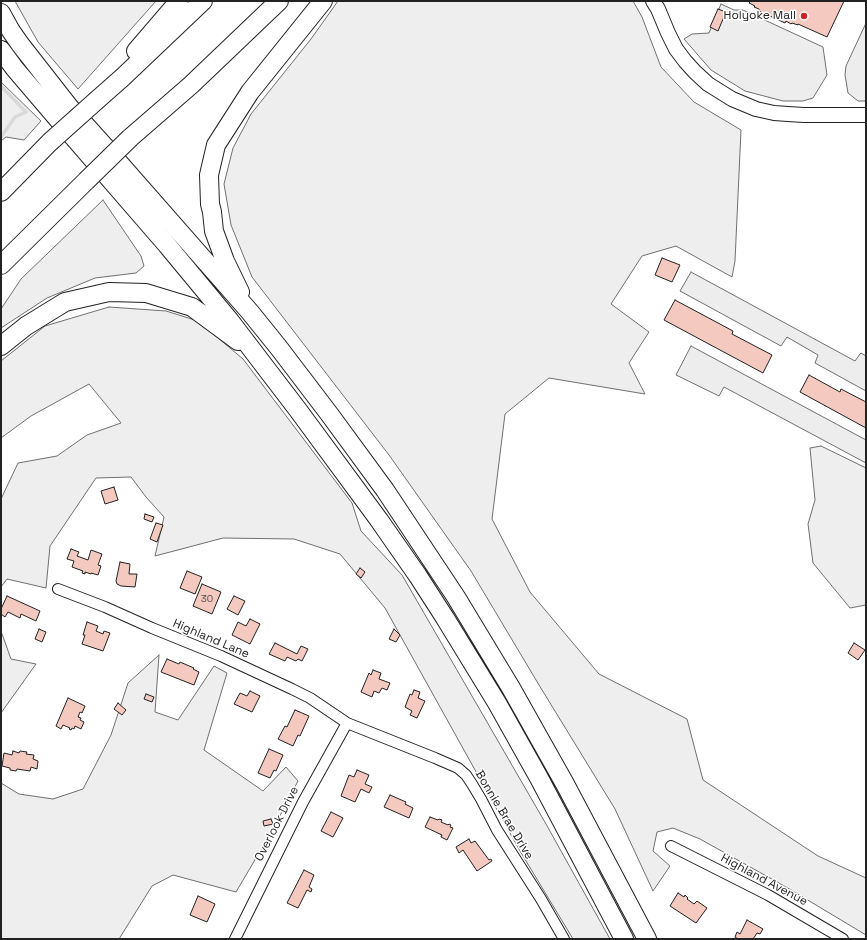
<!DOCTYPE html>
<html>
<head>
<meta charset="utf-8">
<style>
	body { margin:0 }
	#map { position:relative; width:867px; height:940px; overflow:hidden; background:#fff; font-family:"Space Grotesk",sans-serif }
	canvas { display:block }
	.frame { position:absolute; inset:0; border:2px solid #222; pointer-events:none }
</style>
</head>
<body>
<div id="map">
<canvas width="867" height="940"></canvas>
<div class="frame"></div>
</div>
<script>
const context = document.querySelector('canvas').getContext('2d');
context.lineJoin = 'round';
function paint(path, color) { context.fillStyle = color; context.fill(path, 'evenodd'); }
const poly = rows => new Path2D(rows.map(r => 'M' + r).join(''));
function trace(path, color, width, dash) { context.strokeStyle = color; context.lineWidth = width; context.lineCap = dash ? 'butt' : 'round'; context.setLineDash(dash || []); context.stroke(path); }
function write(font, color, halo, rows, align = 'center') {
  context.font = font + ' "Space Grotesk",sans-serif'; context.lineWidth = 3; context.setLineDash([]); context.textBaseline = 'middle'; context.strokeStyle = halo; context.fillStyle = color; for (const [text, x, y, turn = 0] of rows) {
    context.save(); context.translate(x, y); context.rotate((+turn || 0) * Math.PI / 180); context.textAlign = isNaN(turn) ? turn : align; if (halo) context.strokeText(text, 0, 0); context.fillText(text, 0, 0); context.restore();
  }
}
const green = poly([
	[15,1,156,1,78,89,38,42,15,1],
	[338,1,633,1,642,17,661,67,694,102,741,130,735,261,732,277,676,246,642,256,611,304,649,332,629,363,645,394,549,378,505,414,492,519,530,592,599,674,687,719,703,780,818,856,866,878,866,935,786,887,700,839,673,828,657,832,653,851,670,866,653,891,615,809,539,685,471,571,389,455,252,277,231,225,224,184,233,148,251,114,311,39,338,1],
	[1,82,41,121,24,140,6,137,1,141,1,82],
	[103,200,141,256,144,266,136,273,95,278,47,298,1,328,1,309,21,279,103,200],
	[109,307,166,311,198,321,243,359,352,503,361,531,402,575,546,824,610,939,573,939,520,851,385,608,340,554,294,539,223,538,155,556,164,517,146,497,131,477,96,478,50,546,46,588,7,579,1,587,1,499,18,463,57,456,87,435,121,423,89,384,31,416,1,438,1,361,45,326,109,307],
	[821,446,866,468,866,605,850,608,813,563,808,524,815,500,810,448,821,446],
	[1,631,11,659,36,664,1,713,1,631],
	[159,655,155,712,178,720,214,666,227,673,204,750,263,791,286,767,298,781,272,831,236,892,173,875,152,886,119,939,1,939,1,783,19,794,53,799,83,789,111,735,128,683,159,655]
]);
const parking = poly([
	[721,4,734,10,743,10,823,47,827,75,813,98,803,101,783,101,745,91,711,70,684,39,692,34,709,33,721,4],
	[866,23,866,101,858,101,848,93,845,75,846,66,866,23],
	[691,272,855,361,860,354,861,353,866,356,866,391,815,363,818,355,787,337,781,346,680,291,691,272],
	[691,346,866,440,866,463,724,387,719,396,676,375,691,346]
]);
const stream = poly([
	[1,86,26,112,15,117,1,137]
]);
const building = poly([
	[748,1,844,1,827,37,798,24,798,25,792,23,791,24,786,21,785,23,759,11,759,9,754,7,755,6,749,3,750,2,748,1],
	[718,9,726,12,718,31,710,27,718,9],
	[662,258,680,265,672,282,655,275,662,258],
	[675,300,733,331,732,334,772,355,763,373,664,320,675,300],
	[809,375,840,392,841,389,866,402,866,428,800,392,809,375],
	[114,487,118,500,105,504,101,491,114,487],
	[145,514,154,517,152,522,144,519,145,514],
	[156,523,163,525,157,542,150,539,156,523],
	[71,549,79,552,77,556,88,560,91,550,102,554,98,565,101,566,98,575,91,573,91,574,85,572,85,574,82,573,83,571,72,567,74,561,67,559,71,549],
	[120,562,130,564,129,574,137,574,135,587,121,586,117,584,116,581,120,562],
	[360,568,365,572,361,578,356,574,360,568],
	[187,571,202,577,195,594,180,588,187,571],
	[202,584,221,592,212,614,193,606,202,584],
	[7,596,40,611,36,621,21,614,20,618,8,612,5,617,1,614,1,609,7,596],
	[234,596,245,601,238,615,227,609,234,596],
	[250,619,260,624,250,644,232,635,238,622,246,626,250,619],
	[87,622,98,626,96,631,103,634,104,631,110,633,103,651,82,644,85,635,83,635,87,622],
	[39,629,46,632,42,642,35,639,39,629],
	[394,629,400,635,396,642,389,639,394,629],
	[275,643,297,654,301,646,308,649,302,661,298,659,296,661,287,657,285,661,269,654,275,643],
	[854,643,865,650,858,660,848,653,854,643],
	[167,659,179,664,180,662,194,668,193,669,199,672,194,685,161,672,167,659],
	[373,670,381,673,379,679,390,683,387,690,382,688,379,693,374,691,372,697,361,692,369,673,371,675,373,670],
	[414,690,420,692,418,698,425,701,417,718,410,715,412,711,405,707,410,694,412,695,414,690],
	[250,691,260,696,252,712,234,704,240,693,247,696,250,691],
	[146,694,154,697,152,702,144,699,146,694],
	[68,698,85,706,82,713,80,712,78,717,81,718,80,720,84,722,81,729,75,726,74,729,72,728,71,730,69,729,70,728,63,725,61,729,56,726,68,698],
	[118,703,126,710,122,715,114,709,118,703],
	[295,710,309,716,300,736,298,735,293,746,278,739,285,726,287,727,295,710],
	[269,749,283,755,276,771,274,770,270,778,258,773,269,749],
	[13,751,19,753,20,751,27,752,26,754,34,755,33,759,38,761,37,769,31,767,30,771,17,769,16,771,10,770,10,768,2,766,4,753,12,755,13,751],
	[357,770,369,775,365,784,372,787,369,793,361,789,355,802,341,796,349,775,354,777,357,770],
	[390,795,406,802,405,804,413,808,409,818,384,807,390,795],
	[331,812,343,818,333,837,321,831,331,812],
	[430,817,438,820,439,819,442,820,441,822,448,825,449,824,451,825,450,827,453,828,447,840,441,837,442,835,425,827,430,817],
	[271,819,273,824,264,826,263,821,271,819],
	[469,839,471,843,475,841,489,860,491,859,492,861,477,871,463,850,459,853,456,847,469,839],
	[304,870,314,875,309,887,312,889,311,892,307,890,298,908,287,903,304,870],
	[678,893,684,897,685,895,688,898,687,899,694,904,697,901,707,908,696,923,670,906,678,893],
	[198,896,215,904,207,922,190,915,198,896],
	[747,920,763,929,760,934,757,933,753,939,738,939,735,937,737,932,740,934,747,920]
]);
const street = poly([
	[58,589,105,607,152,628,221,656,292,689,310,698,347,723,435,758,458,768,466,775,472,784,481,799,497,830,541,899,564,939],
	[671,846,768,895,843,939],
	[235,939,303,802,347,723]
]);
const secondary = poly([
	[653,1,658,9,668,33,676,49,685,61,695,72,708,84,732,99,756,109,774,113,788,114,804,115,866,115]
]);
const highway = poly([
	[1,13,11,31,20,44,70,108,106,148,250,312,279,348,330,415,385,490,456,597,511,688,565,784,647,939],
	[1,50,15,69,56,117,167,245,230,321,298,410,379,520,418,576,445,618,497,703,539,778,624,939],
	[136,51,179,1],
	[97,100,123,77,203,1],
	[130,138,191,85,279,1],
	[1,192,50,142],
	[1,265,86,181],
	[240,292,225,261,214,231,212,212,210,204,209,175,216,145,250,92,323,1],
	[1,346,26,326,65,302,109,292,146,293,192,307,238,341]
]);
const highwayBridge = poly([
	[50,142,97,100],
	[86,181,130,138]
]);
const markers = [
	[804,16,4,"#c62828"]
];
const numberNames = [
	["30",207,599]
];
const poiNames = [
	["Holyoke Mall",796,16]
];
const streetNames = [
	["Highland Lane",211,639,23],
	["Bonnie Brae Drive",504,815,59],
	["Overlook Drive",277,824,-63],
	["Highland Avenue",764,880,28]
];
paint(green, '#eee');
trace(green, '#6f6f6f', 1);
paint(parking, '#ededed');
trace(parking, '#6f6f6f', 1);
trace(stream, '#d9d9d9', 3.5);
paint(building, '#f3c9c0');
trace(building, '#222', 1);
trace(street, '#222', 12);
trace(secondary, '#222', 16);
trace(highway, '#222', 20);
trace(street, '#fff', 10);
trace(secondary, '#fff', 14);
trace(highway, '#fff', 18);
trace(highwayBridge, '#222', 20, []);
trace(highwayBridge, '#fff', 18);
for (const [x, y, r, color] of markers) { const dot = new Path2D(); dot.arc(x, y, r, 0, 2 * Math.PI); context.fillStyle = color; context.fill(dot); trace(dot, '#fff', 1.5); }
write('10px', '#564c4a', null, numberNames);
write('12px', '#222', '#fff', poiNames, 'right');
write('12px', '#222', '#fff', streetNames);
</script>
</body>
</html>
